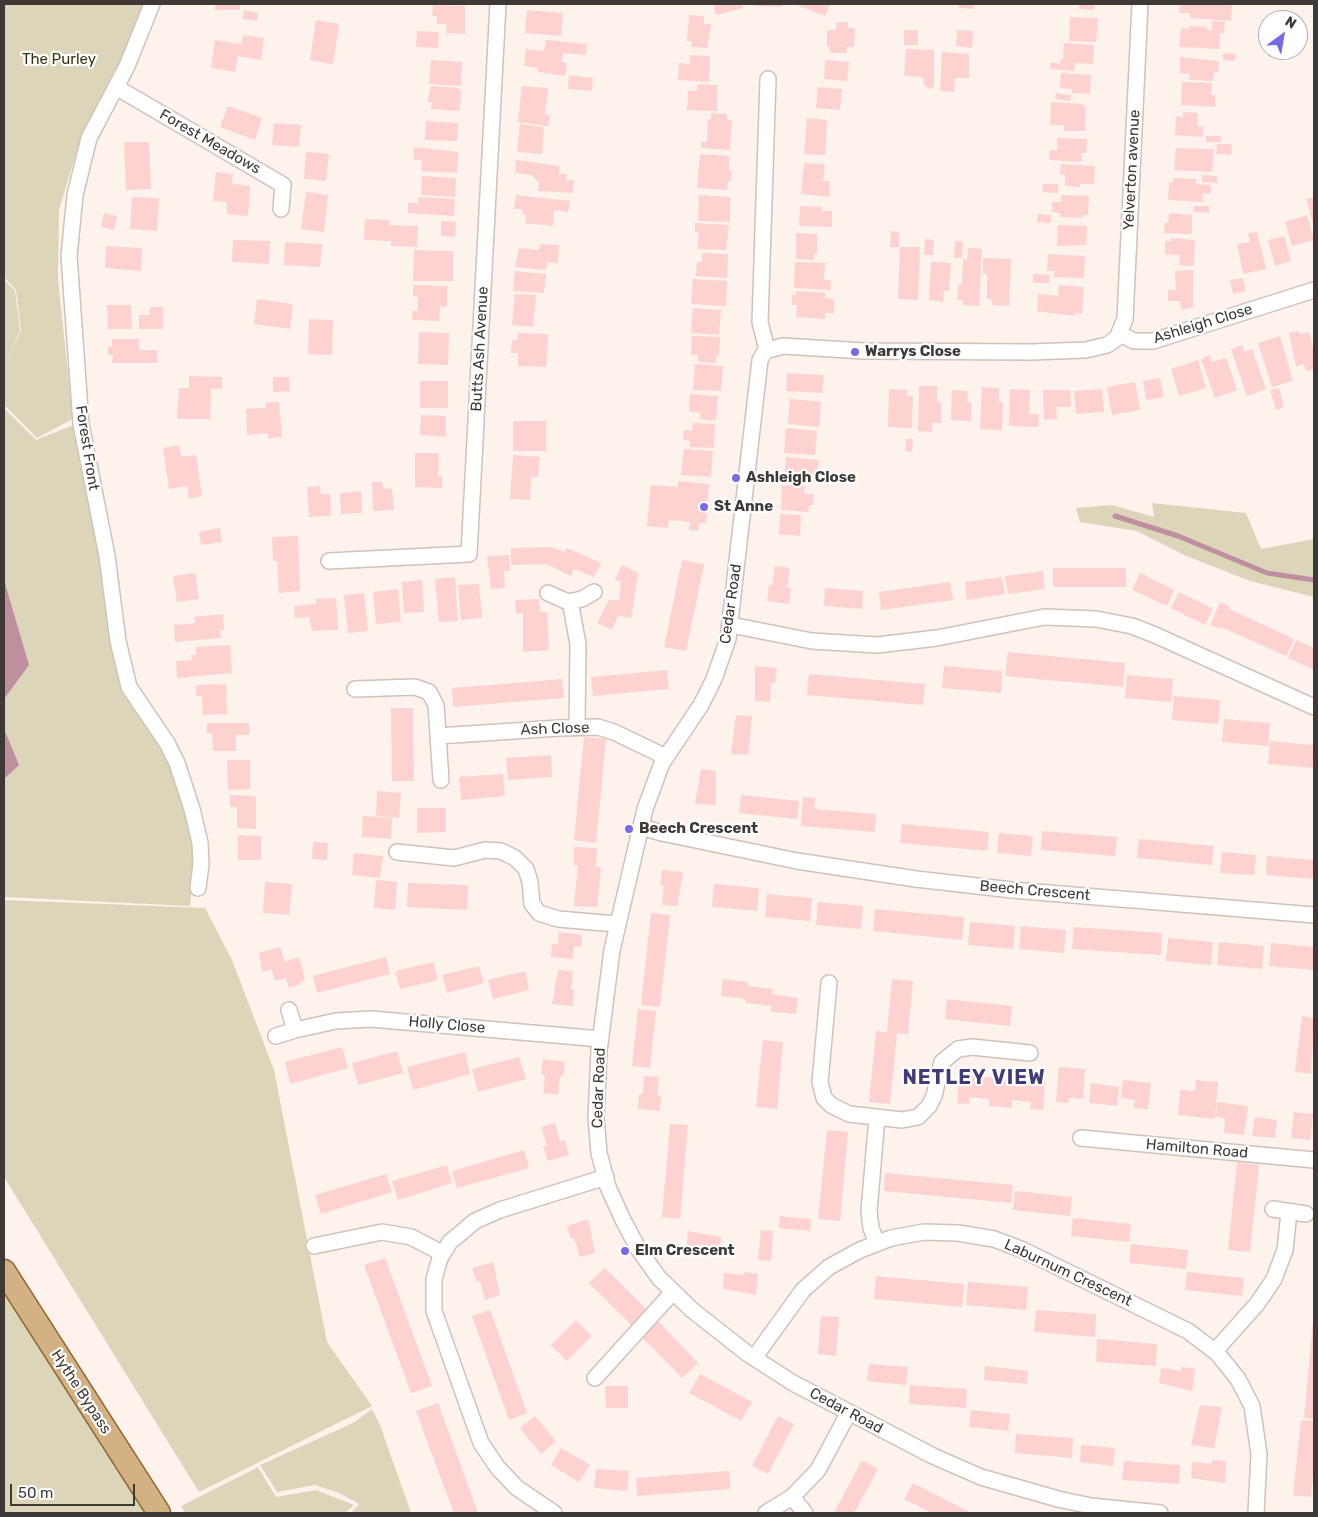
<!DOCTYPE html>
<html>
<head>
<meta charset="utf-8">
<style>
	body { margin:0 }
	#map { position:relative; width:1318px; height:1517px; overflow:hidden; background:#fef2ec; font-family:Rubik,sans-serif }
	canvas { display:block }
	.frame { position:absolute; inset:0; border:5px solid #3f3936; pointer-events:none }
	.north { position:absolute; left:1258px; top:10px; width:50px; height:50px; box-sizing:border-box; background:#fff; border:1px solid #b2b0af; border-radius:50%; rotate:32deg; font-size:14px; font-weight:700; line-height:20px; text-align:center; color:#3f3936 }
	.north::after { content:''; display:block; margin:auto; width:18px; height:22px; background:#776ae6; clip-path:polygon(50% 0,100% 100%,50% 72%,0 100%) }
	.scale { position:absolute; left:10px; top:1484px; width:125px; height:22px; box-sizing:border-box; border:2px solid #3f3936; border-top:0; padding-left:6px; font-size:15px; line-height:18px; white-space:nowrap; color:#3f3936; -webkit-text-stroke:4px #fff; paint-order:stroke }
</style>
</head>
<body>
<div id="map">
<canvas width="1318" height="1517"></canvas>
<div class="frame"></div>
<div class="north">N</div>
<div class="scale">50 m</div>
</div>
<script>
const context = document.querySelector('canvas').getContext('2d');
context.lineJoin = 'round';
function paint(path, color) { context.fillStyle = color; context.fill(path, 'evenodd'); }
const poly = rows => new Path2D(rows.map(r => 'M' + r).join(''));
function trace(path, color, width, dash) { context.strokeStyle = color; context.lineWidth = width; context.lineCap = dash ? 'butt' : 'round'; context.setLineDash(dash || []); context.stroke(path); }
function write(font, color, halo, rows, align = 'center') {
  context.font = font + ' Rubik,sans-serif'; context.lineWidth = 4.5; context.setLineDash([]); context.textBaseline = 'middle'; context.strokeStyle = halo; context.fillStyle = color; for (const [text, x, y, turn = 0] of rows) {
    context.save(); context.translate(x, y); context.rotate((+turn || 0) * Math.PI / 180); context.textAlign = isNaN(turn) ? turn : align; if (halo) context.strokeText(text, 0, 0); context.fillText(text, 0, 0); context.restore();
  }
}
const green = poly([
	[4,4,152,4,133,36,77,150,59,210,58,280,73,419,37,438,4,405,4,279,15,291,20,330,6,362,21,330,16,290,4,277],
	[4,408,36,440,76,424,124,695,165,748,188,814,195,863,190,906,4,897],
	[1152,503,1246,513,1261,549,1314,539,1314,597,1250,581,1184,555,1137,531,1080,522,1076,508,1112,505,1154,517],
	[4,900,205,908,232,960,274,1070,327,1342,372,1406,199,1492,4,1177],
	[4,1284,151,1513,4,1513],
	[372,1409,380,1425,411,1513,351,1513,359,1504,339,1493,315,1485,277,1492,260,1465,353,1423],
	[258,1467,276,1497,316,1490,354,1505,345,1513,185,1513,181,1506]
]);
const water = poly([
	[4,580,29,665,4,699],
	[4,729,19,765,4,779]
]);
const stream = poly([
	[1115,516,1178,536,1267,573,1314,580]
]);
const building = poly([
	[215,4,240,4,240,10,215,10],
	[713,4,742,4,743,8,716,15],
	[755,4,782,4,782,7,754,6],
	[800,4,830,4,825,16,799,6],
	[959,4,974,4,974,9,959,8],
	[1079,4,1095,4,1094,10,1079,9],
	[1180,4,1232,4,1231,21,1190,18,1190,13,1179,13],
	[433,5,465,6,465,34,446,33,447,24,437,24,437,16,432,16],
	[244,10,258,13,257,21,243,19],
	[527,10,563,13,561,36,525,33],
	[689,15,704,16,704,24,711,24,707,48,691,47,692,41,687,41],
	[1070,17,1098,18,1096,42,1069,41],
	[316,20,339,24,333,64,310,60],
	[1212,21,1225,22,1224,33,1220,33,1219,49,1179,47,1181,28,1189,29,1189,26,1207,27,1207,30,1212,31],
	[837,22,848,22,848,28,855,28,854,47,847,47,846,53,830,53,830,47,827,47,827,30,836,30],
	[904,30,918,30,918,45,904,45],
	[957,30,973,31,972,48,956,46],
	[417,31,439,32,438,48,416,47],
	[243,35,264,38,261,60,238,56,235,72,211,68,215,40,241,44],
	[546,40,587,44,586,55,563,53,562,62,567,63,565,76,538,72,538,68,524,66,526,49,544,51],
	[1064,43,1094,45,1093,64,1075,63,1074,71,1050,69,1051,62,1060,64,1060,60,1063,60],
	[906,49,934,50,934,86,931,89,924,85,923,77,904,76],
	[942,52,969,54,969,78,955,78,954,92,940,91],
	[1223,53,1236,54,1235,61,1223,60],
	[690,55,710,56,709,82,678,80,679,63,690,64],
	[1180,57,1219,61,1218,72,1214,72,1213,81,1189,80,1190,74,1180,73],
	[431,60,462,62,461,86,429,84],
	[825,60,849,62,847,81,824,79],
	[1061,73,1091,75,1090,94,1072,93,1072,89,1060,88],
	[569,75,593,78,592,91,568,89],
	[1182,82,1212,83,1211,95,1215,95,1215,107,1181,105],
	[697,84,717,85,717,111,687,110,688,91,697,91],
	[431,86,459,88,459,91,462,91,459,111,431,109,432,102,427,102],
	[522,86,548,88,545,115,550,115,548,126,518,122],
	[818,87,842,89,840,110,816,108],
	[1056,93,1071,95,1070,101,1055,99],
	[1051,102,1083,104,1083,107,1086,107,1085,131,1064,131,1064,125,1050,125],
	[228,106,262,118,255,140,220,127],
	[1183,112,1198,113,1197,126,1203,127,1203,137,1175,135,1176,116,1183,117],
	[711,113,727,114,727,120,732,120,730,150,701,148,701,142,707,142,708,119,711,119],
	[807,118,827,120,825,155,804,154],
	[426,121,458,123,457,141,425,140],
	[274,123,301,125,299,147,272,145],
	[520,124,544,127,542,154,517,152],
	[1206,136,1221,136,1221,142,1206,142],
	[1057,138,1087,139,1086,153,1081,153,1081,162,1049,160,1050,150,1057,150],
	[124,142,149,142,151,189,126,190],
	[1217,144,1232,144,1231,155,1216,154],
	[414,147,458,152,457,173,421,171,422,160,414,159],
	[1176,148,1214,149,1212,172,1174,170],
	[306,152,329,154,326,181,304,179],
	[700,154,729,156,729,171,732,171,731,181,728,181,727,190,697,188],
	[516,160,559,166,559,174,567,174,566,180,574,180,573,193,538,191,539,183,532,175,515,173],
	[804,163,825,164,823,181,830,181,829,197,801,194],
	[1061,164,1095,166,1094,184,1080,184,1080,187,1065,186,1065,175,1060,174],
	[216,172,233,174,232,184,250,186,248,216,227,214,227,202,213,201],
	[1202,175,1217,176,1217,183,1202,182],
	[422,176,456,178,455,197,421,195],
	[1174,178,1196,179,1196,184,1211,185,1211,193,1202,194,1203,202,1168,200,1169,182,1173,183],
	[1043,184,1058,184,1058,193,1042,192],
	[306,192,328,195,324,232,301,229],
	[516,195,570,201,568,212,554,210,553,226,525,223,526,214,522,214,523,209,514,209],
	[699,195,730,197,730,222,698,221],
	[1061,195,1089,196,1088,215,1083,215,1082,218,1060,217,1060,213,1052,212,1052,202,1061,202],
	[132,197,159,198,157,231,130,229],
	[418,197,455,199,454,216,408,213,408,203,418,203],
	[1314,197,1314,227,1306,199],
	[800,206,822,207,822,211,832,211,832,227,799,226],
	[1194,206,1209,206,1209,213,1193,212],
	[104,213,117,216,114,230,101,227],
	[1169,213,1192,215,1192,234,1164,233,1165,223,1168,223],
	[1038,214,1051,215,1051,223,1037,222],
	[1307,215,1314,240,1292,246,1285,222],
	[365,219,389,220,389,225,418,226,417,247,391,246,391,241,364,240],
	[441,221,456,222,455,237,441,236],
	[695,223,729,225,726,250,697,249,699,233,695,232],
	[1058,225,1087,226,1086,245,1057,246],
	[891,231,899,232,899,247,890,247],
	[1257,232,1266,269,1243,274,1237,244,1250,242,1248,233],
	[796,233,817,234,817,254,814,254,814,260,796,259],
	[1284,236,1291,261,1275,266,1268,240],
	[1171,238,1195,240,1194,266,1179,265,1180,255,1165,254,1165,241,1171,241],
	[925,239,934,240,933,255,924,255],
	[233,240,270,241,269,264,232,262],
	[955,241,963,242,962,258,954,258],
	[285,242,322,244,320,267,284,265],
	[540,244,559,245,558,263,547,262,546,270,515,267,519,248,539,250],
	[106,246,142,248,141,271,105,268],
	[900,247,920,247,918,300,898,299],
	[968,248,982,249,979,306,963,305,963,300,957,300,958,285,962,285,963,259,967,259],
	[414,250,453,251,453,281,413,281],
	[702,253,728,254,727,278,696,276,697,262,702,262],
	[1048,254,1085,256,1084,278,1054,277,1054,271,1047,271],
	[983,258,1011,259,1009,306,992,305,992,299,987,299,987,274,983,274],
	[795,262,825,263,824,280,831,280,830,290,794,288],
	[931,262,951,263,949,291,944,291,943,302,929,300],
	[1193,270,1193,308,1181,309,1180,301,1168,301,1168,290,1176,290,1175,271],
	[515,271,546,274,544,293,513,291],
	[1033,274,1050,275,1049,283,1033,283],
	[1243,278,1246,291,1233,294,1230,280],
	[693,279,727,281,726,306,691,304],
	[413,285,447,286,447,307,440,306,439,321,412,320,413,311,418,311,418,297,413,296],
	[1059,285,1084,287,1082,314,1075,313,1074,316,1037,311,1038,294,1058,296],
	[796,291,826,293,825,298,834,299,834,313,825,313,825,319,796,317,797,305,792,305,792,295,796,295],
	[515,294,536,295,533,327,512,325],
	[257,299,293,304,290,329,254,324],
	[107,305,131,305,132,329,108,329],
	[150,307,163,307,163,329,139,329,139,315,150,315],
	[693,308,721,310,719,335,691,333],
	[309,319,333,320,332,355,308,354],
	[1299,331,1300,334,1309,332,1314,352,1314,369,1306,371,1304,364,1296,367,1289,333],
	[419,332,449,333,448,365,418,364],
	[518,333,548,334,546,367,518,366,518,353,511,353,512,340,517,340],
	[692,336,720,337,719,356,716,355,716,363,698,362,698,355,691,355],
	[1280,336,1293,381,1272,387,1258,343],
	[112,339,139,339,139,350,157,350,157,363,112,363,113,355,108,355,108,347,112,347],
	[1242,345,1245,352,1252,349,1266,389,1247,396,1231,349],
	[1210,355,1212,362,1226,358,1237,390,1215,398,1201,359],
	[1198,360,1206,388,1179,396,1171,369],
	[695,364,723,366,721,391,693,390],
	[787,373,824,375,822,393,786,391],
	[189,376,222,377,222,389,211,388,210,419,177,419,179,388,189,388],
	[273,377,289,377,290,391,273,392],
	[1160,378,1164,397,1146,400,1143,381],
	[420,381,448,381,448,408,420,408],
	[1135,382,1140,410,1112,415,1107,387],
	[919,386,937,386,937,402,941,402,941,423,932,423,932,432,918,431],
	[982,387,999,388,999,402,1003,402,1002,430,980,429],
	[1279,388,1284,407,1276,410,1270,390],
	[889,389,907,390,907,396,913,396,912,428,888,427],
	[1010,389,1030,390,1029,414,1039,414,1038,427,1009,426],
	[1102,389,1104,412,1076,414,1074,391],
	[952,390,968,391,967,402,971,402,971,421,951,420],
	[1043,390,1070,390,1071,407,1056,407,1057,419,1044,420],
	[690,394,718,396,716,421,700,419,700,413,689,411],
	[790,399,821,402,819,427,788,424],
	[279,402,282,437,268,438,268,433,247,435,246,409,266,408,265,403],
	[421,415,446,416,446,437,420,435],
	[513,421,546,421,546,451,513,451],
	[693,423,715,424,714,448,690,447,690,441,683,440,684,430,692,431],
	[786,428,817,431,815,455,784,453],
	[906,439,913,439,912,452,905,451],
	[179,445,181,457,196,455,202,496,189,499,187,486,169,489,163,448],
	[684,449,713,451,711,477,681,475],
	[415,453,439,453,438,476,442,476,442,488,415,487],
	[513,455,540,457,538,477,531,477,530,500,510,499],
	[786,457,819,460,817,481,784,479],
	[678,481,709,484,706,523,699,523,698,531,689,530,690,522,669,520,668,528,647,526,651,485,678,487],
	[372,482,382,482,383,488,392,489,394,510,373,511],
	[782,485,805,486,804,494,814,494,813,505,809,505,808,512,781,510],
	[320,486,321,494,330,494,331,516,309,517,307,487],
	[361,491,362,513,341,514,340,493],
	[780,514,801,515,800,536,779,534],
	[220,528,222,542,201,545,199,532],
	[298,536,300,591,279,593,277,561,273,561,272,537],
	[551,547,565,552,567,548,601,563,594,577,574,569,571,576,546,564,511,565,511,548],
	[509,555,510,571,504,571,505,588,491,589,487,556],
	[682,560,704,564,686,651,664,647],
	[622,565,638,573,631,618,618,616,612,630,597,623,609,600,619,600,621,582,615,579],
	[775,566,790,568,787,587,791,588,789,604,767,601,769,585,772,585],
	[1053,568,1126,568,1126,587,1053,587],
	[1043,571,1045,589,1008,594,1005,576],
	[195,573,199,599,177,602,173,576],
	[1140,573,1174,590,1167,606,1132,590],
	[455,577,458,621,439,622,435,579],
	[1002,577,1005,594,967,600,965,582],
	[422,580,424,612,404,613,402,582],
	[950,582,953,600,881,610,879,592],
	[479,584,482,618,461,620,458,585],
	[825,588,863,591,862,609,824,606],
	[398,589,401,622,376,624,373,592],
	[1179,592,1213,609,1205,625,1171,608],
	[364,593,368,631,348,633,344,595],
	[336,598,338,630,312,631,309,617,295,618,294,606,316,604,316,599],
	[539,599,540,612,547,612,549,650,523,652,523,613,516,614,515,600],
	[1220,602,1230,607,1229,609,1294,639,1286,656,1221,627,1220,629,1210,625],
	[223,614,224,630,220,630,221,638,175,642,174,625,195,623,194,617],
	[1296,640,1314,648,1314,670,1288,658],
	[230,645,232,673,177,678,176,661,192,660,191,655,196,655,196,647],
	[1008,652,1125,663,1123,687,1005,676],
	[755,666,777,668,775,683,771,683,770,702,755,701],
	[944,666,1002,671,1001,693,942,688],
	[667,670,669,689,593,696,591,677],
	[809,674,925,684,923,705,807,695],
	[1127,675,1173,679,1171,702,1125,698],
	[562,679,564,698,453,707,452,688],
	[226,684,227,714,203,715,202,696,196,696,196,685],
	[1174,696,1220,700,1218,724,1172,720],
	[391,708,413,708,414,781,392,781],
	[736,715,752,716,748,755,731,754],
	[1224,719,1270,723,1268,746,1222,742],
	[207,723,249,723,249,735,236,735,236,751,213,751,212,733,207,733],
	[584,737,606,739,596,843,574,840],
	[1270,741,1314,745,1314,768,1268,764],
	[551,755,552,777,508,780,506,758],
	[227,760,250,760,250,789,228,790],
	[701,769,716,771,716,805,695,804],
	[503,774,505,796,461,800,459,777],
	[377,791,401,793,399,818,376,816],
	[230,795,256,796,256,829,237,828,237,807,230,807],
	[741,795,799,801,797,819,739,813],
	[803,797,815,798,814,809,876,814,875,832,801,826],
	[417,808,446,808,446,832,417,833],
	[363,816,392,818,391,839,362,837],
	[902,824,989,832,987,851,900,843],
	[1042,831,1117,837,1115,856,1041,850],
	[999,833,1033,836,1031,856,997,853],
	[238,835,261,836,261,860,238,860],
	[1139,839,1214,846,1212,865,1137,858],
	[313,842,328,843,327,860,312,859],
	[574,847,597,848,596,867,601,867,597,907,574,906,578,866,574,865],
	[1222,852,1256,855,1254,875,1220,873],
	[354,853,383,856,380,878,352,875],
	[1267,856,1314,860,1314,879,1266,875],
	[662,870,683,872,677,906,662,905,664,885,660,885],
	[376,880,397,882,395,910,374,908],
	[265,882,292,884,289,915,263,913],
	[408,883,468,885,467,910,407,907],
	[714,884,759,888,757,911,712,907],
	[767,894,812,898,810,921,765,917],
	[818,902,863,906,861,929,816,925],
	[875,909,964,917,962,940,873,931],
	[651,913,670,915,660,1007,641,1005],
	[970,922,1015,926,1013,949,968,945],
	[1021,926,1066,930,1064,953,1019,949],
	[1074,927,1162,933,1161,955,1072,949],
	[559,932,582,935,581,947,574,946,573,959,551,957,552,944,558,944],
	[1168,938,1213,942,1211,965,1166,961],
	[1219,942,1264,946,1262,969,1217,965],
	[1271,943,1314,947,1314,970,1269,966],
	[280,947,285,962,299,957,305,980,300,982,301,984,289,988,286,978,275,981,271,969,262,972,259,953],
	[386,957,390,974,317,993,313,976],
	[433,962,438,980,400,989,395,971],
	[479,966,484,983,447,993,442,975],
	[558,970,573,971,571,990,574,990,573,1006,552,1004],
	[525,971,529,990,493,999,488,980],
	[723,979,748,982,748,986,773,989,772,994,798,998,796,1014,771,1012,771,1006,746,1003,746,999,721,996],
	[892,979,913,981,908,1034,897,1033,890,1104,869,1102,876,1031,887,1033],
	[947,999,1012,1006,1010,1026,945,1019],
	[638,1009,656,1011,650,1068,632,1066],
	[1302,1016,1314,1018,1311,1074,1295,1072],
	[763,1040,783,1042,777,1109,756,1107],
	[342,1047,348,1068,290,1084,285,1062],
	[397,1051,403,1073,358,1085,352,1063],
	[465,1052,470,1074,413,1090,407,1067],
	[519,1057,526,1079,478,1092,472,1069],
	[543,1059,565,1062,563,1077,560,1076,558,1095,543,1093,545,1075,541,1074],
	[1059,1067,1085,1069,1083,1099,1069,1098,1068,1103,1056,1102],
	[959,1075,1045,1082,1043,1110,1030,1109,1031,1102,1012,1100,1012,1108,989,1106,989,1099,969,1097,969,1104,957,1103],
	[644,1076,659,1077,657,1095,661,1096,660,1111,638,1109,639,1094,643,1094],
	[1123,1080,1151,1083,1148,1109,1134,1108,1135,1100,1121,1098],
	[1196,1080,1218,1082,1215,1119,1178,1115,1180,1090,1195,1091],
	[1091,1083,1119,1087,1117,1106,1089,1103],
	[1217,1102,1248,1106,1244,1135,1224,1133,1225,1118,1216,1117],
	[1294,1112,1313,1114,1310,1140,1291,1138],
	[1255,1117,1277,1120,1275,1138,1252,1136],
	[555,1123,560,1141,565,1140,569,1155,548,1161,543,1146,547,1145,541,1127],
	[670,1124,688,1125,680,1219,662,1217],
	[827,1130,848,1132,840,1221,818,1219],
	[524,1150,529,1168,457,1188,452,1171],
	[1237,1162,1259,1165,1250,1252,1228,1250],
	[447,1165,452,1183,398,1200,392,1181],
	[885,1173,1013,1185,1011,1203,884,1191],
	[386,1174,392,1192,321,1214,315,1195],
	[1015,1191,1072,1197,1070,1216,1013,1210],
	[780,1216,811,1219,810,1231,779,1228],
	[1073,1218,1131,1224,1129,1242,1071,1236],
	[588,1219,595,1253,580,1257,574,1238,571,1239,567,1226],
	[761,1230,773,1231,771,1261,758,1260],
	[688,1231,721,1237,720,1253,700,1251,700,1254,686,1253],
	[1131,1244,1188,1250,1186,1269,1129,1263],
	[385,1258,432,1386,411,1393,364,1265],
	[493,1262,500,1295,485,1300,480,1281,477,1282,472,1268],
	[605,1268,647,1310,631,1325,589,1283],
	[744,1272,758,1274,756,1295,723,1289,724,1273,744,1275],
	[1187,1272,1244,1278,1242,1296,1185,1290],
	[876,1276,964,1284,962,1307,874,1299],
	[968,1282,1028,1287,1026,1310,966,1305],
	[490,1310,527,1413,509,1420,472,1316],
	[1036,1310,1096,1314,1095,1337,1034,1332],
	[821,1316,839,1317,836,1356,818,1354],
	[576,1320,592,1336,567,1361,551,1345],
	[657,1320,698,1363,682,1378,641,1336],
	[1313,1321,1314,1321,1314,1419,1304,1418],
	[1097,1339,1157,1344,1156,1366,1096,1362],
	[869,1364,908,1367,906,1385,867,1381],
	[985,1366,1028,1371,1027,1384,984,1380],
	[1181,1367,1195,1369,1192,1391,1159,1383,1161,1368,1181,1371],
	[700,1374,752,1402,741,1421,689,1393],
	[910,1385,967,1389,966,1408,909,1404],
	[605,1386,628,1386,628,1408,606,1408],
	[438,1403,478,1513,454,1513,431,1452,416,1411],
	[1200,1405,1222,1407,1214,1448,1191,1445],
	[971,1410,1010,1414,1008,1431,969,1427],
	[535,1416,556,1441,541,1454,520,1428],
	[778,1416,794,1424,768,1474,752,1466],
	[1301,1420,1314,1421,1314,1463,1311,1497,1293,1495],
	[1016,1434,1073,1438,1072,1458,1015,1453],
	[1081,1445,1115,1448,1113,1466,1080,1462],
	[561,1448,590,1465,579,1482,551,1465],
	[862,1460,878,1469,854,1513,834,1513],
	[1212,1460,1226,1461,1225,1483,1191,1478,1192,1462,1212,1464],
	[1124,1461,1180,1465,1179,1484,1122,1480],
	[596,1469,629,1471,627,1491,594,1488],
	[729,1471,730,1489,637,1496,636,1478],
	[913,1483,946,1500,971,1513,932,1513,904,1499]
]);
const minor = poly([
	[152,4,127,66,89,138,75,195,69,256,81,424,107,556,118,641,129,687,167,743,177,763,192,809,200,843,201,864,198,888],
	[1140,4,1125,319,1117,338,1107,345,1086,350,1032,352,864,351,783,346,765,351,760,360,728,639,714,679,701,705,662,763,645,809,612,950,599,1051,596,1118,599,1153,608,1187,623,1220,639,1250,659,1278,692,1310,748,1354,793,1383,864,1420,933,1456,981,1477,1058,1499,1091,1506,1160,1513],
	[116,87,283,185,281,209],
	[1120,334,1134,341,1153,341,1314,290],
	[767,350,760,322,768,79],
	[329,561,469,554,498,4],
	[548,593,568,602,582,599,594,592],
	[570,601,578,644,577,727],
	[731,625,812,641,877,645,937,638,1044,617,1096,619,1132,626,1155,635,1314,707],
	[355,689,415,687,429,692,436,705,441,780],
	[438,736,559,728,598,727,614,732,666,757],
	[641,827,662,833,797,861,916,879,1012,890,1314,915],
	[397,852,454,858,485,850,501,851,515,858,526,869,530,882,532,904,539,913,558,919,616,924],
	[829,983,820,1082,824,1098,831,1105,849,1114,902,1120,918,1117,929,1106,934,1096,942,1062,958,1049,972,1047,1030,1053],
	[289,1010,295,1030],
	[276,1036,295,1030,336,1021,371,1019,601,1039],
	[877,1117,869,1211,871,1228,877,1243],
	[1081,1138,1314,1160],
	[1273,1209,1306,1214],
	[314,1246,382,1232,411,1237,442,1253],
	[1215,1351,1257,1304,1274,1279,1285,1250,1289,1212],
	[754,1358,803,1290,829,1267,860,1250,891,1238,924,1232,958,1233,994,1239,1023,1250,1188,1331,1217,1353,1238,1379,1252,1406,1259,1454,1256,1513],
	[595,1378,673,1292],
	[792,1497,805,1513],
	[554,1513,517,1488,498,1468,481,1443,434,1311,434,1279,440,1258,450,1242,475,1221,500,1210,606,1177],
	[766,1513,792,1497,818,1470,849,1412]
]);
const primary = poly([
	[4,1271,159,1513]
]);
const markers = [
	[855,352,5,"#776ae6"],
	[736,478,5,"#776ae6"],
	[704,507,5,"#776ae6"],
	[629,829,5,"#776ae6"],
	[625,1251,5,"#776ae6"]
];
const parkNames = [
	["The Purley",59,60]
];
const streetNames = [
	["Forest Meadows",210,142,30],
	["Yelverton avenue",1132,170,-87],
	["Ashleigh Close",1203,324,-17],
	["Butts Ash Avenue",480,349,-87],
	["Forest Front",87,448,81],
	["Cedar Road",731,604,-82],
	["Ash Close",555,729,-2],
	["Beech Crescent",1035,891,5],
	["Holly Close",447,1025,5],
	["Cedar Road",599,1088,-88],
	["Hamilton Road",1197,1149,5],
	["Laburnum Crescent",1068,1273,25],
	["Hythe Bypass",81,1392,57],
	["Cedar Road",846,1411,28]
];
const poiNames = [
	["Warrys Close",865,352],
	["Ashleigh Close",746,478],
	["St Anne",714,507],
	["Beech Crescent",639,829],
	["Elm Crescent",635,1251]
];
const districtNames = [
	["NETLEY VIEW",974,1078]
];
paint(green, '#ddd5b9');
paint(water, '#bf8f9f');
trace(stream, '#bf8f9f', 5);
paint(building, '#fdd2d0');
trace(minor, '#d0c1ba', 18);
trace(primary, '#8d6531', 25);
trace(minor, '#fff', 15);
trace(primary, '#d4b182', 22);
for (const [x, y, r, color] of markers) { const dot = new Path2D(); dot.arc(x, y, r, 0, 2 * Math.PI); context.fillStyle = color; context.fill(dot); trace(dot, '#fff', 2); }
write('15px', '#3b310c', '#fff', parkNames);
write('15px', '#3f3936', '#fff', streetNames);
write('bold 15px', '#3f3936', '#fff', poiNames, 'left');
context.letterSpacing = '1px';
write('bold 20px', '#413c79', '#fff', districtNames);
context.letterSpacing = '0px';
</script>
</body>
</html>
